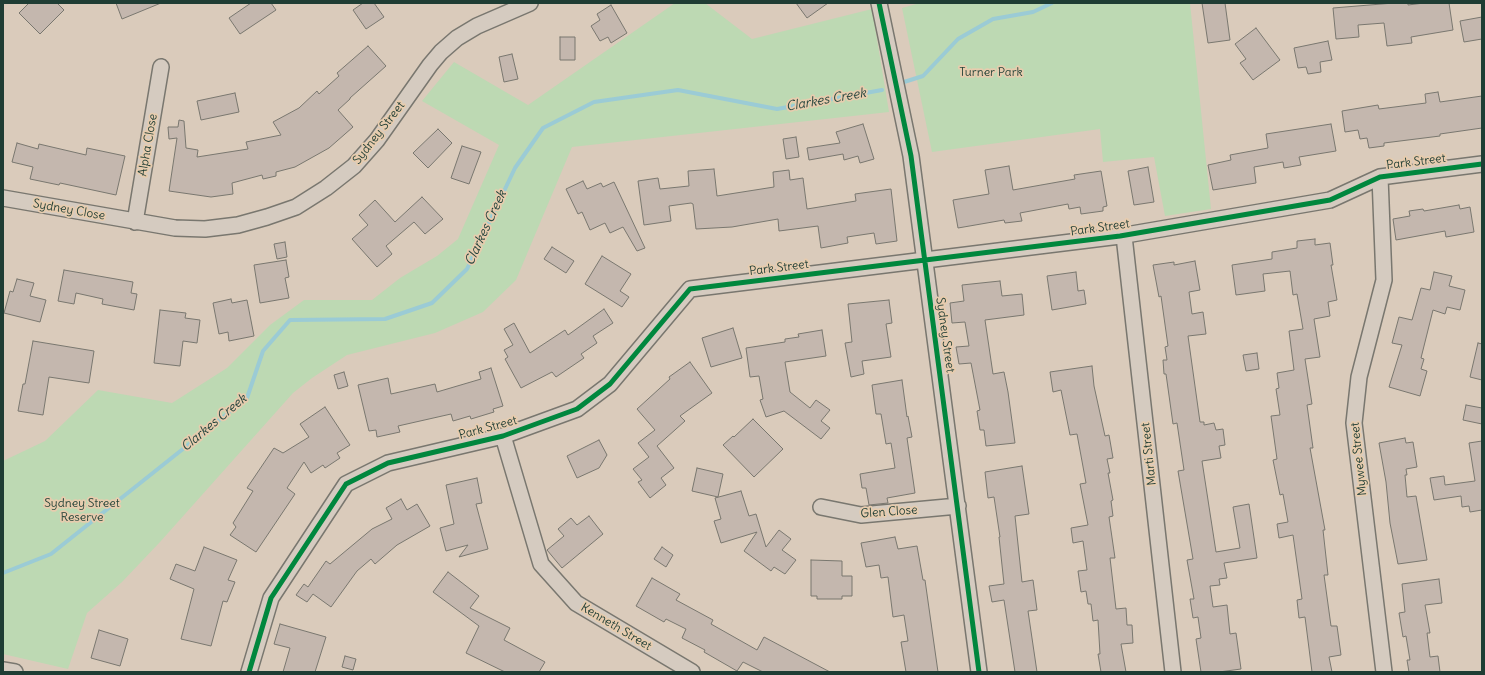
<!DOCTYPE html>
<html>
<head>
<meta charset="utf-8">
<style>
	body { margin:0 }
	#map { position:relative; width:1485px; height:675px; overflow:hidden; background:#dacbbb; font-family:Delius,sans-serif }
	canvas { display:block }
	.frame { position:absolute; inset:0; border:4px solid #1f3d34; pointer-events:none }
</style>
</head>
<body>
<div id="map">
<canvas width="1485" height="675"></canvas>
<div class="frame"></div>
</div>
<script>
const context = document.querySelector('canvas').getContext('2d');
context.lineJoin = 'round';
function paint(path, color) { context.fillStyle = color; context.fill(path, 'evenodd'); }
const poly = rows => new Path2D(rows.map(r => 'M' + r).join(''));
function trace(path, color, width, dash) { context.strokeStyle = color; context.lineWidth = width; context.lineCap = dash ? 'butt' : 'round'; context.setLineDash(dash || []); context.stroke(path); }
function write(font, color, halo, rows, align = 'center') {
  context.font = font + ' Delius,sans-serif'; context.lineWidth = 3.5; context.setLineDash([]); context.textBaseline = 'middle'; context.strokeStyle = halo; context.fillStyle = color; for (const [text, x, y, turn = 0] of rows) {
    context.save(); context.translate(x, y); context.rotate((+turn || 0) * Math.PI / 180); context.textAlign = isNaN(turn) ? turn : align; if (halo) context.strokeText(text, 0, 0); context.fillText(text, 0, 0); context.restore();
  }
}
const green = poly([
	[675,3,705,3,752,39,872,9,889,112,572,147,516,280,483,312,435,333,347,355,312,378,293,393,160,542,122,582,87,613,68,669,3,654,3,461,45,441,98,390,172,403,227,368,270,325,304,300,372,300,400,278,437,256,458,239,499,145,422,101,454,62,528,105],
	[920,3,1190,3,1211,209,1165,216,1154,157,1103,162,1100,129,932,152,902,8]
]);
const stream = poly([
	[904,82,923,76,958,39,993,19,1033,12,1052,3],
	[3,573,51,554,247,398,263,351,290,320,385,319,432,303,467,269,515,168,543,128,594,102,678,90,777,109,882,90]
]);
const building = poly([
	[29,3,57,3,64,10,40,34,19,13,29,3],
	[116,3,161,3,122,19,116,3],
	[251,3,271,3,276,10,240,34,229,18,251,3],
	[363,3,374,3,384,17,366,29,353,10,363,3],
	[796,3,828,3,807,18,796,3],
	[1202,3,1225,3,1230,40,1208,43,1202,3],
	[1394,3,1408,3,1408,5,1424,3,1449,3,1453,30,1411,37,1412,43,1387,46,1384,23,1358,25,1359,37,1336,39,1333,8,1394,3],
	[611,5,627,33,611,43,608,37,600,41,591,26,600,20,597,14,611,5],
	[1482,17,1482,39,1464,42,1460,21,1482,17],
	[1256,28,1280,60,1253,80,1240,63,1246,59,1235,44,1256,28],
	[560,37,575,37,575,60,560,60,560,37],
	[1328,41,1332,60,1320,62,1321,72,1308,74,1306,67,1298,68,1294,48,1328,41],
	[368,46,386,66,350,98,350,99,338,110,353,127,329,148,295,167,276,172,276,176,263,179,262,175,232,183,233,194,211,197,169,191,177,138,169,139,168,127,178,127,179,120,184,121,186,148,198,150,197,157,248,149,246,142,281,135,273,122,299,108,317,91,319,94,339,76,337,73,368,46],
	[512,54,518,79,504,82,499,57,512,54],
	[1438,92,1440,102,1482,96,1482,128,1440,134,1440,136,1384,143,1384,146,1369,148,1367,138,1360,139,1358,130,1345,132,1342,111,1378,105,1379,109,1426,103,1425,94,1438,92],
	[235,93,239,112,201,120,197,101,235,93],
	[863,124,874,159,860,163,858,156,844,160,843,154,809,160,807,148,840,143,836,132,863,124],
	[1331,124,1336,151,1299,157,1301,165,1284,168,1283,162,1254,167,1256,183,1213,190,1208,165,1231,160,1230,155,1268,148,1266,134,1331,124],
	[438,129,452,143,428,168,413,153,438,129],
	[796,137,799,157,786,159,783,139,796,137],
	[17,143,38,149,39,144,86,155,87,148,125,156,116,195,60,183,59,185,30,179,33,167,12,162,17,143],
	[462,146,481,152,469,184,451,178,462,146],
	[1009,166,1013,190,1075,179,1074,175,1101,171,1107,206,1103,207,1103,211,1081,214,1080,207,1069,209,1068,204,1020,213,1022,221,1005,223,1004,220,958,228,953,200,989,194,985,170,1009,166],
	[1148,167,1154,202,1134,205,1128,171,1148,167],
	[714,169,717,196,774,187,773,172,789,170,790,180,803,178,807,209,856,201,855,194,891,189,897,241,876,244,874,233,847,237,848,243,821,248,818,226,779,231,778,219,732,227,696,229,693,204,691,203,669,206,671,221,644,225,638,181,658,178,660,189,689,186,688,171,714,169],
	[583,181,587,189,601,183,603,187,614,182,645,248,637,251,623,227,610,233,605,223,590,230,582,212,578,214,566,189,583,181],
	[422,197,443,219,425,234,414,222,386,246,392,254,377,267,352,239,368,225,359,215,375,200,395,222,422,197],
	[1459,205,1460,209,1470,207,1474,232,1446,237,1445,231,1396,240,1393,219,1410,216,1409,211,1423,209,1424,211,1459,205],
	[1315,239,1315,245,1330,243,1333,265,1331,265,1337,300,1328,302,1330,316,1314,319,1320,357,1305,359,1312,404,1307,405,1313,448,1310,448,1325,530,1323,530,1328,575,1324,575,1331,626,1337,626,1341,655,1329,657,1332,672,1312,672,1305,617,1299,618,1297,600,1302,599,1293,535,1279,538,1277,524,1288,522,1283,494,1280,495,1273,460,1277,459,1271,416,1280,415,1276,389,1279,388,1277,373,1294,370,1289,331,1303,329,1297,294,1293,295,1290,271,1263,274,1265,291,1236,295,1232,265,1272,259,1272,252,1297,248,1297,241,1315,239],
	[285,242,287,257,277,259,274,244,285,242],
	[552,247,574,261,566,273,544,259,552,247],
	[602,256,631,274,620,291,629,297,622,307,585,284,602,256],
	[286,260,289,277,285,278,289,298,260,303,254,265,286,260],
	[1195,261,1200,290,1189,292,1192,314,1203,312,1206,334,1188,336,1200,422,1204,422,1204,425,1214,423,1216,430,1223,429,1225,445,1219,446,1221,458,1202,461,1216,552,1240,548,1233,507,1249,504,1257,558,1224,563,1227,578,1219,579,1220,585,1210,586,1213,607,1227,605,1230,634,1236,633,1241,669,1219,672,1201,672,1196,639,1201,638,1198,617,1193,618,1190,599,1194,599,1187,560,1193,559,1178,471,1184,470,1177,423,1173,424,1166,374,1164,374,1163,360,1167,360,1165,347,1168,346,1161,296,1159,297,1153,265,1174,262,1174,265,1195,261],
	[64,270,133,282,131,293,137,294,134,310,102,304,103,299,76,293,74,304,58,301,64,270],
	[1076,272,1078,291,1084,290,1086,304,1052,310,1047,276,1076,272],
	[1434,272,1452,276,1449,286,1465,290,1460,310,1447,307,1445,314,1433,310,1421,358,1424,359,1421,369,1427,371,1420,396,1389,387,1402,345,1392,343,1399,317,1412,320,1421,288,1430,290,1434,272],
	[17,279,34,283,30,296,46,300,40,322,4,313,10,291,13,292,17,279],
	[1000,281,1002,296,1022,294,1024,315,985,320,993,374,1004,372,1008,392,1015,443,986,446,984,430,980,430,977,411,980,410,971,363,959,364,956,347,969,346,965,322,952,323,950,303,964,301,962,285,1000,281],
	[231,299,232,303,247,300,254,336,229,341,228,332,219,334,213,303,231,299],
	[889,300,892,323,886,324,891,357,862,361,864,374,851,377,845,343,852,342,848,304,889,300],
	[604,309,613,323,593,336,597,343,581,354,584,358,556,377,552,372,521,388,505,359,508,357,504,350,513,345,504,329,514,323,530,353,565,330,568,335,604,309],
	[160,310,186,313,185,318,200,320,197,343,183,341,180,366,154,363,160,310],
	[733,328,742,358,711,367,702,338,733,328],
	[822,330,826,356,785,362,790,392,810,408,816,400,830,410,821,421,830,428,821,439,784,411,766,417,760,400,763,399,759,376,750,377,746,348,785,342,785,339,799,337,798,334,822,330],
	[33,341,94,351,89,383,49,377,43,415,18,411,23,384,25,384,33,341],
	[1478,343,1482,344,1482,380,1470,377,1478,343],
	[1257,353,1259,369,1246,371,1243,355,1257,353],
	[690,362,712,393,680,416,685,421,657,446,674,468,661,478,666,485,650,498,638,482,642,480,633,469,649,457,638,443,655,430,637,409,670,379,669,377,690,362],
	[1092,366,1094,386,1105,436,1109,435,1113,458,1107,459,1110,473,1108,473,1113,500,1111,501,1113,516,1109,517,1115,558,1110,558,1116,609,1126,608,1127,625,1132,625,1133,643,1121,644,1126,672,1101,672,1098,654,1100,654,1098,620,1093,621,1091,604,1088,604,1086,591,1081,592,1078,571,1087,570,1083,541,1073,543,1071,528,1088,525,1080,484,1086,483,1077,434,1070,435,1061,390,1053,392,1050,372,1092,366],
	[491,368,503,406,493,409,494,412,471,419,470,416,453,421,451,414,398,426,400,432,377,437,376,430,369,431,358,385,388,378,391,394,435,384,437,392,481,379,479,372,491,368],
	[344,372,348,386,338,389,334,375,344,372],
	[902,380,907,417,908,416,912,437,907,438,915,493,887,498,888,503,869,505,866,488,862,488,860,474,895,468,891,443,886,444,881,414,876,414,872,385,902,380],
	[1466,405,1482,408,1482,424,1463,420,1466,405],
	[325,407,350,445,337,453,340,458,325,468,323,465,311,473,304,462,287,488,295,494,256,552,230,535,236,527,233,523,253,491,247,488,274,448,283,453,309,437,300,424,325,407],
	[753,419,783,449,754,477,723,445,733,436,734,437,753,419],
	[1405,438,1406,443,1413,442,1417,467,1406,469,1407,475,1405,475,1407,497,1416,496,1427,560,1398,564,1390,523,1386,482,1379,443,1405,438],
	[599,440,607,455,599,468,577,478,567,456,599,440],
	[1482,441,1482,510,1470,512,1469,506,1462,507,1461,496,1434,500,1430,478,1444,476,1445,485,1475,481,1469,443,1482,441],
	[1022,466,1029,514,1015,516,1022,582,1033,580,1037,610,1028,611,1037,672,1015,672,1004,600,992,602,989,586,1004,584,999,537,1000,537,994,497,988,498,985,472,1022,466],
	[697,468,723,474,718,497,692,491,697,468],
	[477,478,482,503,476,504,488,549,459,557,468,545,446,551,440,528,454,524,446,485,477,478],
	[741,491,749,516,756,514,766,547,779,530,791,539,782,550,796,560,785,574,774,567,771,571,744,551,757,532,721,543,714,521,721,519,715,498,741,491],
	[401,499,407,510,417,504,430,526,397,545,375,564,371,559,357,571,331,607,313,594,307,602,296,595,304,584,308,587,326,561,330,564,372,529,392,519,386,508,401,499],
	[589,516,603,534,562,568,547,550,564,536,558,529,571,518,577,525,589,516],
	[895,537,898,549,917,546,923,580,925,580,938,672,906,672,901,642,908,641,904,615,893,617,888,577,881,578,879,565,866,567,861,543,895,537],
	[204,547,237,560,228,580,235,582,227,602,223,601,211,646,181,639,194,589,170,579,176,564,195,571,204,547],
	[662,547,673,555,666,567,654,559,662,547],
	[811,560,842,561,842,576,852,576,852,596,842,596,842,599,817,599,817,596,811,596,811,560],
	[448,572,479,596,470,608,510,628,504,640,545,662,539,672,505,672,466,653,479,626,433,592,448,572],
	[652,578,680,594,676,600,713,620,711,624,757,650,764,637,830,672,763,672,743,662,737,671,704,652,705,650,682,638,686,629,666,619,664,622,636,606,652,578],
	[1439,579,1442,603,1425,605,1430,633,1427,633,1430,657,1438,656,1440,672,1409,672,1407,660,1410,660,1406,636,1403,637,1399,613,1405,612,1402,584,1439,579],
	[280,624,326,637,315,672,283,672,290,648,274,644,280,624],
	[99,630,128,639,120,666,91,658,99,630],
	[345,656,356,659,353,670,342,667,345,656]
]);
const minor = poly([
	[879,3,911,156,979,672],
	[1380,177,1384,280,1359,377,1354,423,1384,672],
	[3,198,175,228,205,229,238,225,267,217,296,207,326,188,354,166,377,140,430,65,441,52,457,38,477,26,530,3],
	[135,222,161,67],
	[1124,236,1173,672],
	[503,436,541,564,576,603,692,672],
	[821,507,861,515,958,506],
	[3,670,15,672],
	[249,672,271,598,346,484,388,463,503,436,577,409,610,384,690,289,1120,236,1330,200,1380,177,1482,164]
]);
const cycleway = poly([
	[879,3,911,156,979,672],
	[249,672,271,598,346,484,388,463,503,436,577,409,610,384,690,289,1120,236,1330,200,1380,177,1482,164]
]);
const parkNames = [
	["Turner Park",991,73],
	["Sydney Street",82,504],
	["Reserve",82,518]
];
const streetNames = [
	["Sydney Street",379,133,-52],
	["Alpha Close",148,145,-80],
	["Park Street",1416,162,-7],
	["Sydney Close",69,210,10],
	["Park Street",1100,228,-8],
	["Park Street",779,268,-7],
	["Sydney Street",945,335,82],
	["Park Street",488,428,-15],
	["Marti Street",1149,454,-96],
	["Mywee Street",1359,459,-96],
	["Glen Close",889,512,-4],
	["Kenneth Street",616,627,31]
];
const waterNames = [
	["Clarkes Creek",826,100,-10],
	["Clarkes Creek",486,228,-65],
	["Clarkes Creek",214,423,-40]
];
paint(green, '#bdd9b3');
trace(stream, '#9bcbd5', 4);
paint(building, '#c4b7ae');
trace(building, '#79776f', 1);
trace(minor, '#79776f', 18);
trace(minor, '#d5cbc0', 15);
trace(cycleway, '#00873e', 5);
write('12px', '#26453a', '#e7ccae', parkNames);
write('12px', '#1f3d34', '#e7ccae', streetNames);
write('italic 13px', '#24443d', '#e7ccae', waterNames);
</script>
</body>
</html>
